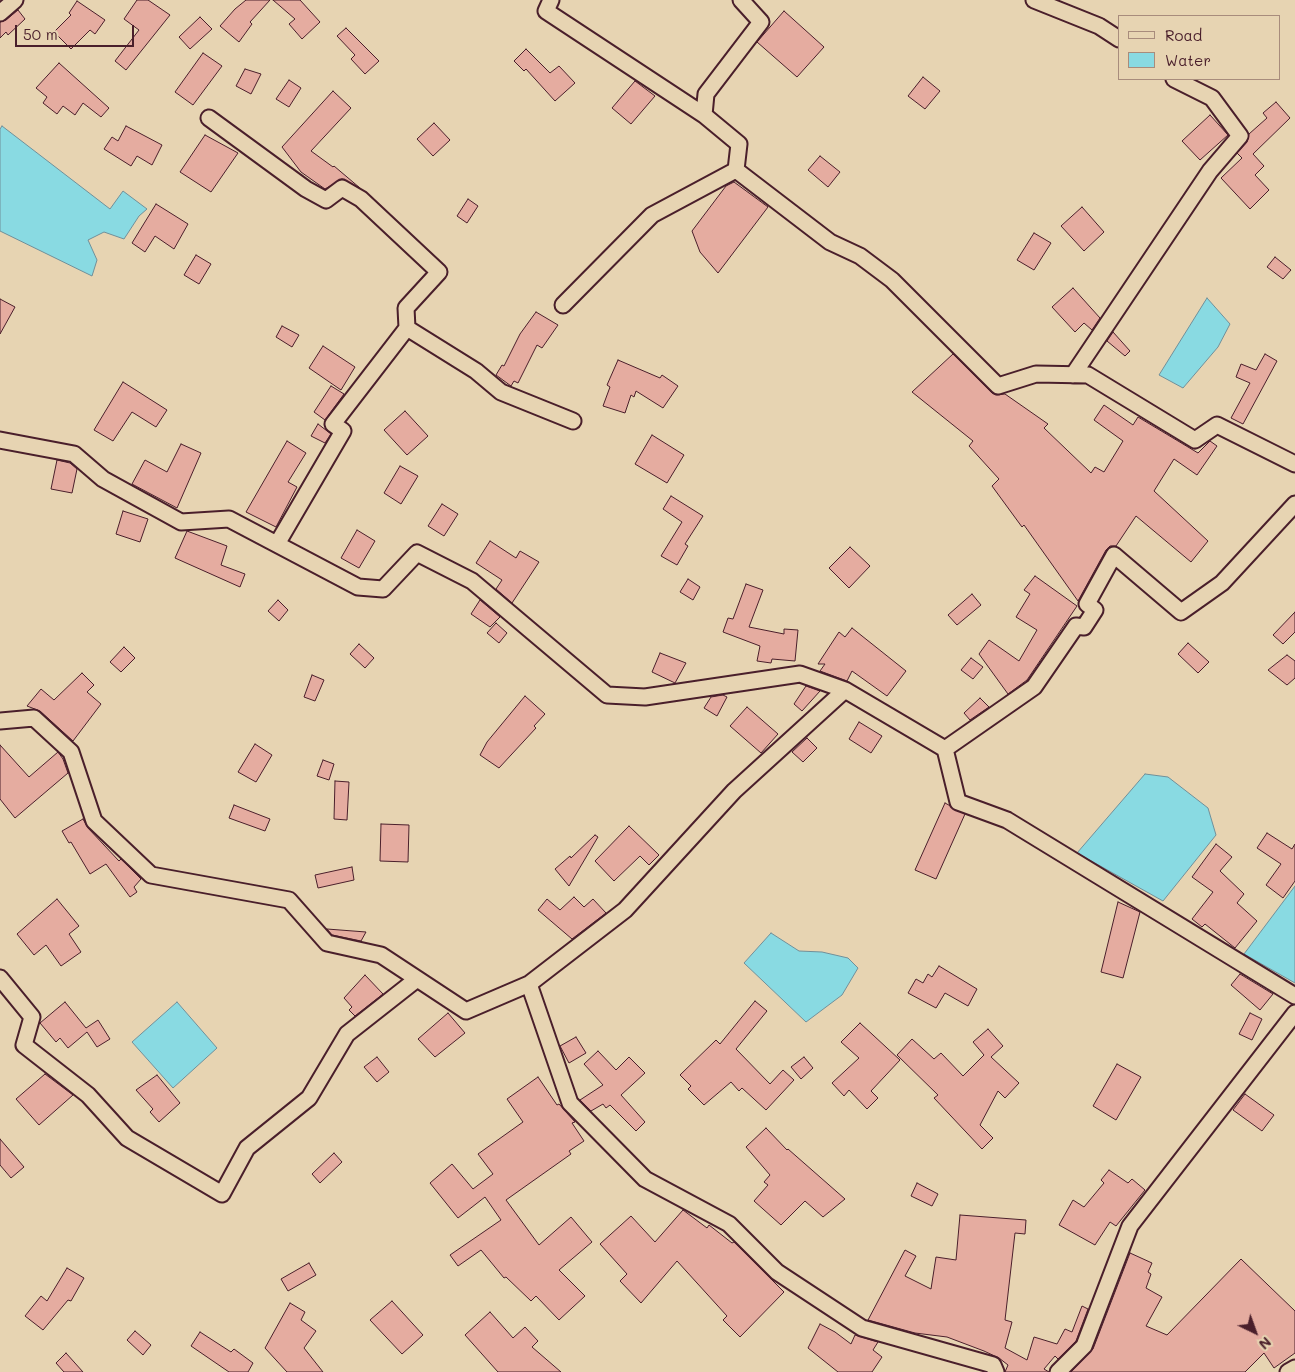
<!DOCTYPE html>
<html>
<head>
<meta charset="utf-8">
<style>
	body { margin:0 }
	#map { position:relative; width:1295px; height:1372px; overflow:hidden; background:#e7d4b2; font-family:Mali,sans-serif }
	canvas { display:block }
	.legend { position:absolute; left:1118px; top:15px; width:162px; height:65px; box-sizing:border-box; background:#e7d4b2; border:1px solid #a88c7c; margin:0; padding:6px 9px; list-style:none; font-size:15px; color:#4a1f2b }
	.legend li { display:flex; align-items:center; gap:10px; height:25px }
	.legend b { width:25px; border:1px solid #a88c7c }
	.north { position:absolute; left:1230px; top:1307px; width:50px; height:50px; -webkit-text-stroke:4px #e7d4b2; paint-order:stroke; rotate:138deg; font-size:14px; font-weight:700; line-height:20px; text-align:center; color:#4a1f2b }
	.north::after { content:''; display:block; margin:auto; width:18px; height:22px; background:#4a1f2b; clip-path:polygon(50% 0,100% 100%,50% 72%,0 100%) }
	.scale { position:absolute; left:15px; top:25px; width:119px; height:22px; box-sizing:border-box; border:2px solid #4a1f2b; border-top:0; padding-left:6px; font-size:15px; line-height:18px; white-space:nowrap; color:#4a1f2b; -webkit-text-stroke:4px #e7d4b2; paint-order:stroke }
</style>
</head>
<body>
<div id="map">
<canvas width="1295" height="1372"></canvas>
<ul class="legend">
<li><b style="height:6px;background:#e7d4b2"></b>Road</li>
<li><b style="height:14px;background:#89dae2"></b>Water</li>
</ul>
<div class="north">N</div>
<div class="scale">50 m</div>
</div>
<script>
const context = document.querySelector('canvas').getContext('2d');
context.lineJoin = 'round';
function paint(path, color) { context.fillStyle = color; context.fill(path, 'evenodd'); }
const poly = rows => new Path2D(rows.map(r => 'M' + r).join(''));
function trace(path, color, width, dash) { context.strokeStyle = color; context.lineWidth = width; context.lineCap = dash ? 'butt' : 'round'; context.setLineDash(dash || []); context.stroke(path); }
const water = poly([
	[2,126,110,209,123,191,147,209,139,216,124,239,104,232,88,240,97,260,92,276,0,231,0,129,2,126],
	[1207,298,1230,324,1218,347,1183,388,1159,375,1207,298],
	[1145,774,1168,777,1208,808,1216,835,1163,901,1077,853,1145,774],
	[1295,886,1295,983,1244,954,1295,886],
	[771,933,799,951,822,952,848,958,858,968,842,995,806,1022,744,963,771,933],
	[177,1002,217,1048,173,1088,132,1042,177,1002]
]);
const building = poly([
	[137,0,148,0,170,15,126,70,115,61,139,30,124,19,137,0],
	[246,0,270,0,250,22,252,24,239,42,220,26,235,9,246,0],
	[273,0,300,0,320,22,302,39,289,24,295,19,273,0],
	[77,1,105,20,95,34,90,30,71,49,54,32,71,15,69,13,77,1],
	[18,10,25,19,8,35,6,32,0,38,0,22,6,20,18,10],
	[784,11,824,47,797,77,757,42,784,11],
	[200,17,212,29,190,49,179,37,200,17],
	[346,28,379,61,365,74,351,59,355,55,337,36,346,28],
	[526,49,550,73,559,66,575,83,555,101,526,69,524,71,514,61,526,49],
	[203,53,222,66,193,105,175,92,203,53],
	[59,63,109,108,101,117,83,103,75,115,63,106,57,114,43,103,47,97,36,88,59,63],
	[245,69,261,74,251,94,236,86,245,69],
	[923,77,940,91,925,109,908,96,923,77],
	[289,80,301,88,289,107,276,99,289,80],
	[635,81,655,96,631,124,612,108,635,81],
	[333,91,351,108,311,151,333,167,334,166,360,188,342,179,325,189,301,172,282,147,333,91],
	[1276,102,1290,118,1253,154,1264,166,1255,175,1269,190,1250,209,1221,178,1242,158,1237,153,1247,142,1249,134,1267,118,1263,113,1276,102],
	[1210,115,1228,135,1200,160,1182,141,1210,115],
	[434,123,450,140,433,156,417,139,434,123],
	[126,126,162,145,152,165,137,156,131,166,104,149,112,137,118,141,126,126],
	[205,135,238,153,211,192,180,172,205,135],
	[820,156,840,172,828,187,808,170,820,156],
	[734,182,768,207,718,273,700,252,692,231,726,186,734,182],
	[468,199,478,206,467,223,457,216,468,199],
	[156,204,188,224,174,249,155,236,145,252,132,243,156,204],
	[1082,207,1104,232,1084,251,1061,226,1082,207],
	[1034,233,1051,243,1034,270,1017,260,1034,233],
	[196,255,211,264,199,284,184,275,196,255],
	[1275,257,1291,270,1283,279,1267,267,1275,257],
	[1073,288,1100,318,1092,330,1084,323,1075,332,1052,307,1073,288],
	[0,299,15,307,0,334,0,299],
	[536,312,558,325,542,348,537,345,518,383,514,381,511,386,496,375,502,365,504,366,520,334,536,312],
	[282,326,299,335,292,347,276,337,282,326],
	[1113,332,1130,351,1125,356,1107,341,1113,332],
	[323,346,355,367,341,390,309,368,323,346],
	[953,354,992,393,996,395,1005,394,1048,424,1044,428,1091,473,1095,467,1104,472,1123,441,1094,420,1104,405,1133,425,1138,417,1198,453,1210,441,1217,446,1197,475,1174,459,1154,491,1208,541,1191,562,1136,516,1116,546,1110,546,1106,550,1078,601,1024,525,1022,527,992,486,999,479,969,446,973,441,912,392,953,354],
	[1265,354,1277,361,1243,424,1231,418,1250,383,1236,377,1241,364,1256,370,1265,354],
	[618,360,660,378,662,375,678,386,663,408,636,391,634,397,631,395,625,413,603,406,610,387,607,385,618,360],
	[123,382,167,410,156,427,132,412,113,441,94,430,123,382],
	[331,386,344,394,325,420,314,412,331,386],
	[405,411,428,436,407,455,384,430,405,411],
	[318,424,331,434,325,443,311,436,318,424],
	[652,435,684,455,667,483,635,464,652,435],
	[287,441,306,453,288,482,297,487,276,527,246,512,287,441],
	[181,444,201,453,177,508,132,484,145,460,167,472,181,444],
	[57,460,70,463,77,469,72,493,51,489,57,460],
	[400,466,418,476,401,504,384,493,400,466],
	[671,496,703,516,685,544,688,546,677,565,661,556,682,522,663,509,671,496],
	[442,504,458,514,444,536,428,526,442,504],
	[123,511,148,519,140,542,116,534,123,511],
	[357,530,375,541,359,568,341,558,357,530],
	[187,531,227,546,221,565,245,574,240,587,175,558,187,531],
	[490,541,516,558,520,551,539,562,512,603,496,589,502,580,476,563,490,541],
	[850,547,870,566,849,588,829,568,850,547],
	[1035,576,1077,606,1027,680,1008,694,979,654,989,640,1019,661,1037,630,1016,617,1030,594,1024,590,1035,576],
	[688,579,700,587,693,600,680,592,688,579],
	[746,584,763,590,749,627,784,634,784,629,798,630,795,661,772,659,771,663,757,661,760,646,723,632,728,618,733,619,746,584],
	[972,594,981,605,957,625,948,615,972,594],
	[278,600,288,610,279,621,268,611,278,600],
	[480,600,500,617,490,627,471,614,480,600],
	[1295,612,1295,632,1283,644,1273,635,1295,612],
	[496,623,507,633,499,643,487,633,496,623],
	[852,628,906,671,887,696,852,671,847,681,820,671,825,664,818,664,839,632,845,637,852,628],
	[1188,643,1209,662,1198,673,1178,654,1188,643],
	[359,644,374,658,365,668,350,654,359,644],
	[124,647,135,658,121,672,110,662,124,647],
	[660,653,686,663,675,683,652,672,660,653],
	[1287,655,1295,661,1295,678,1287,685,1268,670,1287,655],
	[971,658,983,667,973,679,961,670,971,658],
	[82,673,94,685,87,692,101,704,73,741,40,711,27,706,41,689,54,700,82,673],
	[312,675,324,680,315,701,304,697,312,675],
	[806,686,820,691,802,711,794,704,806,686],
	[723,695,727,697,717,716,704,708,711,697,723,695],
	[525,696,545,714,534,726,536,728,499,768,480,755,487,742,525,696],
	[980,698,989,707,970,720,964,713,980,698],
	[747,707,778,734,761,753,730,726,747,707],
	[859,722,882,736,871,753,849,739,859,722],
	[807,738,817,748,803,762,792,752,807,738],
	[255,744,272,755,256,782,238,772,255,744],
	[0,745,29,777,58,752,63,759,68,773,15,818,0,799,0,745],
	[323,760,334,764,329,780,317,776,323,760],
	[335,781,349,782,347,820,334,819,335,781],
	[945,803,965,814,936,879,915,870,945,803],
	[234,805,270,819,265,831,229,818,234,805],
	[83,819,88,828,119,861,121,859,141,879,134,887,137,892,130,897,106,864,90,874,71,842,69,843,62,831,83,819],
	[381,824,409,825,408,862,380,861,381,824],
	[629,826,659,855,649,865,640,856,614,881,595,861,629,826],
	[1267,833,1292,849,1295,844,1295,881,1283,898,1266,885,1281,864,1257,848,1267,833],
	[595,835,598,837,569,886,555,869,570,856,571,858,595,835],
	[1216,844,1232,857,1220,871,1244,894,1237,903,1257,921,1235,948,1205,924,1202,927,1192,919,1213,892,1192,877,1216,844],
	[352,867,354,880,318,888,315,875,352,867],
	[574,897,584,907,593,899,606,913,572,939,538,910,547,899,560,910,574,897],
	[57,899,79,926,69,934,81,952,61,966,46,945,34,955,17,934,57,899],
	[1118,902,1140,912,1123,978,1101,972,1118,902],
	[327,929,366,932,361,941,332,935,327,929],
	[939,966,977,989,968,1006,945,993,936,1008,908,993,916,979,923,983,928,974,932,977,939,966],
	[1240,974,1273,994,1260,1010,1231,985,1240,974],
	[365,975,383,994,355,1016,349,1010,352,1007,344,998,365,975],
	[755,1001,767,1011,736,1049,770,1084,783,1070,794,1080,766,1110,742,1088,739,1091,731,1082,704,1105,688,1089,691,1086,680,1075,716,1040,720,1044,755,1001],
	[65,1002,86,1028,98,1020,110,1039,97,1047,87,1032,68,1048,60,1038,56,1042,40,1023,65,1002],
	[448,1013,465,1033,435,1057,418,1039,448,1013],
	[1250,1013,1262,1019,1252,1040,1239,1034,1250,1013],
	[860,1023,900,1060,871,1091,878,1098,867,1109,849,1090,844,1096,832,1083,859,1058,841,1042,860,1023],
	[988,1029,1003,1046,991,1057,1019,1083,1005,1098,998,1091,980,1125,993,1138,982,1149,934,1098,938,1095,897,1055,912,1039,934,1059,941,1053,963,1076,984,1055,973,1042,988,1029],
	[576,1037,586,1053,569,1063,560,1046,576,1037],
	[598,1051,616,1070,629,1057,645,1073,621,1095,645,1122,636,1131,610,1105,606,1108,603,1104,591,1111,580,1100,603,1085,584,1064,598,1051],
	[377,1057,389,1072,377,1082,364,1067,377,1057],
	[804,1057,813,1068,801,1079,791,1067,804,1057],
	[1117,1064,1141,1077,1116,1120,1093,1106,1117,1064],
	[45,1074,73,1095,39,1125,16,1099,45,1074],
	[157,1075,180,1103,159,1122,150,1112,153,1109,136,1090,157,1075],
	[538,1077,557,1105,559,1104,575,1122,572,1123,584,1141,569,1151,571,1154,506,1200,539,1245,571,1217,592,1242,559,1270,585,1296,559,1320,536,1296,531,1301,506,1277,504,1278,481,1250,458,1266,450,1255,501,1220,485,1197,458,1218,430,1183,452,1164,473,1189,493,1174,478,1154,523,1122,507,1099,538,1077],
	[1245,1094,1274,1115,1262,1131,1233,1110,1245,1094],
	[766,1128,787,1150,788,1149,845,1199,823,1217,805,1201,781,1225,754,1201,768,1185,764,1182,770,1175,746,1147,766,1128],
	[0,1139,24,1167,11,1178,0,1165,0,1139],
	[334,1153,342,1162,320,1183,312,1174,334,1153],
	[1109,1170,1128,1183,1132,1179,1145,1190,1116,1226,1110,1222,1095,1245,1059,1225,1073,1200,1084,1207,1104,1183,1101,1180,1109,1170],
	[917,1183,938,1194,932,1206,911,1196,917,1183],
	[683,1210,707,1228,709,1225,732,1243,734,1242,784,1292,740,1337,723,1320,727,1316,677,1261,641,1303,620,1281,627,1274,600,1244,631,1216,655,1242,683,1210],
	[960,1215,1026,1220,1025,1234,1015,1233,1005,1320,1012,1322,1005,1348,1027,1360,1034,1337,1057,1344,1065,1329,1072,1332,1082,1306,1088,1309,1076,1341,1058,1359,1055,1356,1044,1369,1049,1372,1005,1372,1008,1365,999,1358,984,1351,947,1337,915,1333,868,1320,905,1250,916,1256,905,1276,931,1289,936,1257,956,1260,960,1215],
	[1130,1253,1152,1263,1148,1272,1151,1274,1146,1288,1162,1297,1146,1326,1167,1335,1241,1259,1295,1311,1295,1353,1274,1368,1264,1353,1245,1372,1071,1372,1093,1349,1130,1253],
	[309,1263,316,1275,288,1291,281,1279,309,1263],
	[67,1268,84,1278,71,1301,68,1300,43,1330,25,1316,41,1296,47,1301,67,1268],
	[392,1301,423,1335,402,1354,370,1320,392,1301],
	[290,1303,305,1312,301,1320,316,1331,304,1348,323,1372,287,1372,265,1348,290,1303],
	[490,1312,513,1338,525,1327,538,1341,532,1347,561,1372,498,1372,465,1335,490,1312],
	[820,1324,835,1332,851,1344,855,1335,878,1342,873,1350,882,1357,872,1372,838,1372,808,1348,820,1324],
	[135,1331,151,1345,143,1355,127,1340,135,1331],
	[200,1332,231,1352,234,1349,253,1363,248,1372,229,1372,191,1346,200,1332],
	[66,1353,83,1372,64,1372,56,1363,66,1353]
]);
const minor = poly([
	[551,0,546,11,704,115,739,144,736,170,830,242,860,256,892,280,998,386,1036,374,1088,375,1195,440,1217,425,1295,464],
	[1034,0,1099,26,1119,39],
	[0,13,15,0],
	[704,115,706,94,761,22,741,0],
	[209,118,306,189,326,200,342,188,361,199,439,272,406,308,407,328,333,424,343,431,277,544],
	[563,305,652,215,736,170],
	[407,328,476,371,501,392,573,421],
	[1073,375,1210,171,1240,136,1212,98,1174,79],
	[0,440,74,454,103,479,181,522,229,519,358,587,383,589,417,553,472,581,607,695,645,697,800,674,845,690,945,749,958,802,1007,820,1295,996],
	[0,721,34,718,71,752,94,821,151,875,289,900,327,943,381,955,466,1011,529,984,625,910,734,791,845,690],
	[945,749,1034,687,1076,626,1084,627,1095,610,1087,604,1114,555,1181,612,1222,583,1295,504],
	[0,978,32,1017,24,1045,88,1095,127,1138,222,1194,247,1148,309,1098,347,1034,417,979],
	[529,984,570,1103,645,1179,729,1224,777,1272,862,1328,993,1365,996,1372],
	[1058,1372,1084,1346,1130,1226,1295,1013],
	[1288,1372,1295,1368]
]);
paint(water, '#89dae2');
trace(water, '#708f99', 1);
paint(building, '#e5aca0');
trace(building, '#4a1f2b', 1);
trace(minor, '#4a1f2b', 19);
trace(minor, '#e7d4b2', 15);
</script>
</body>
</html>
